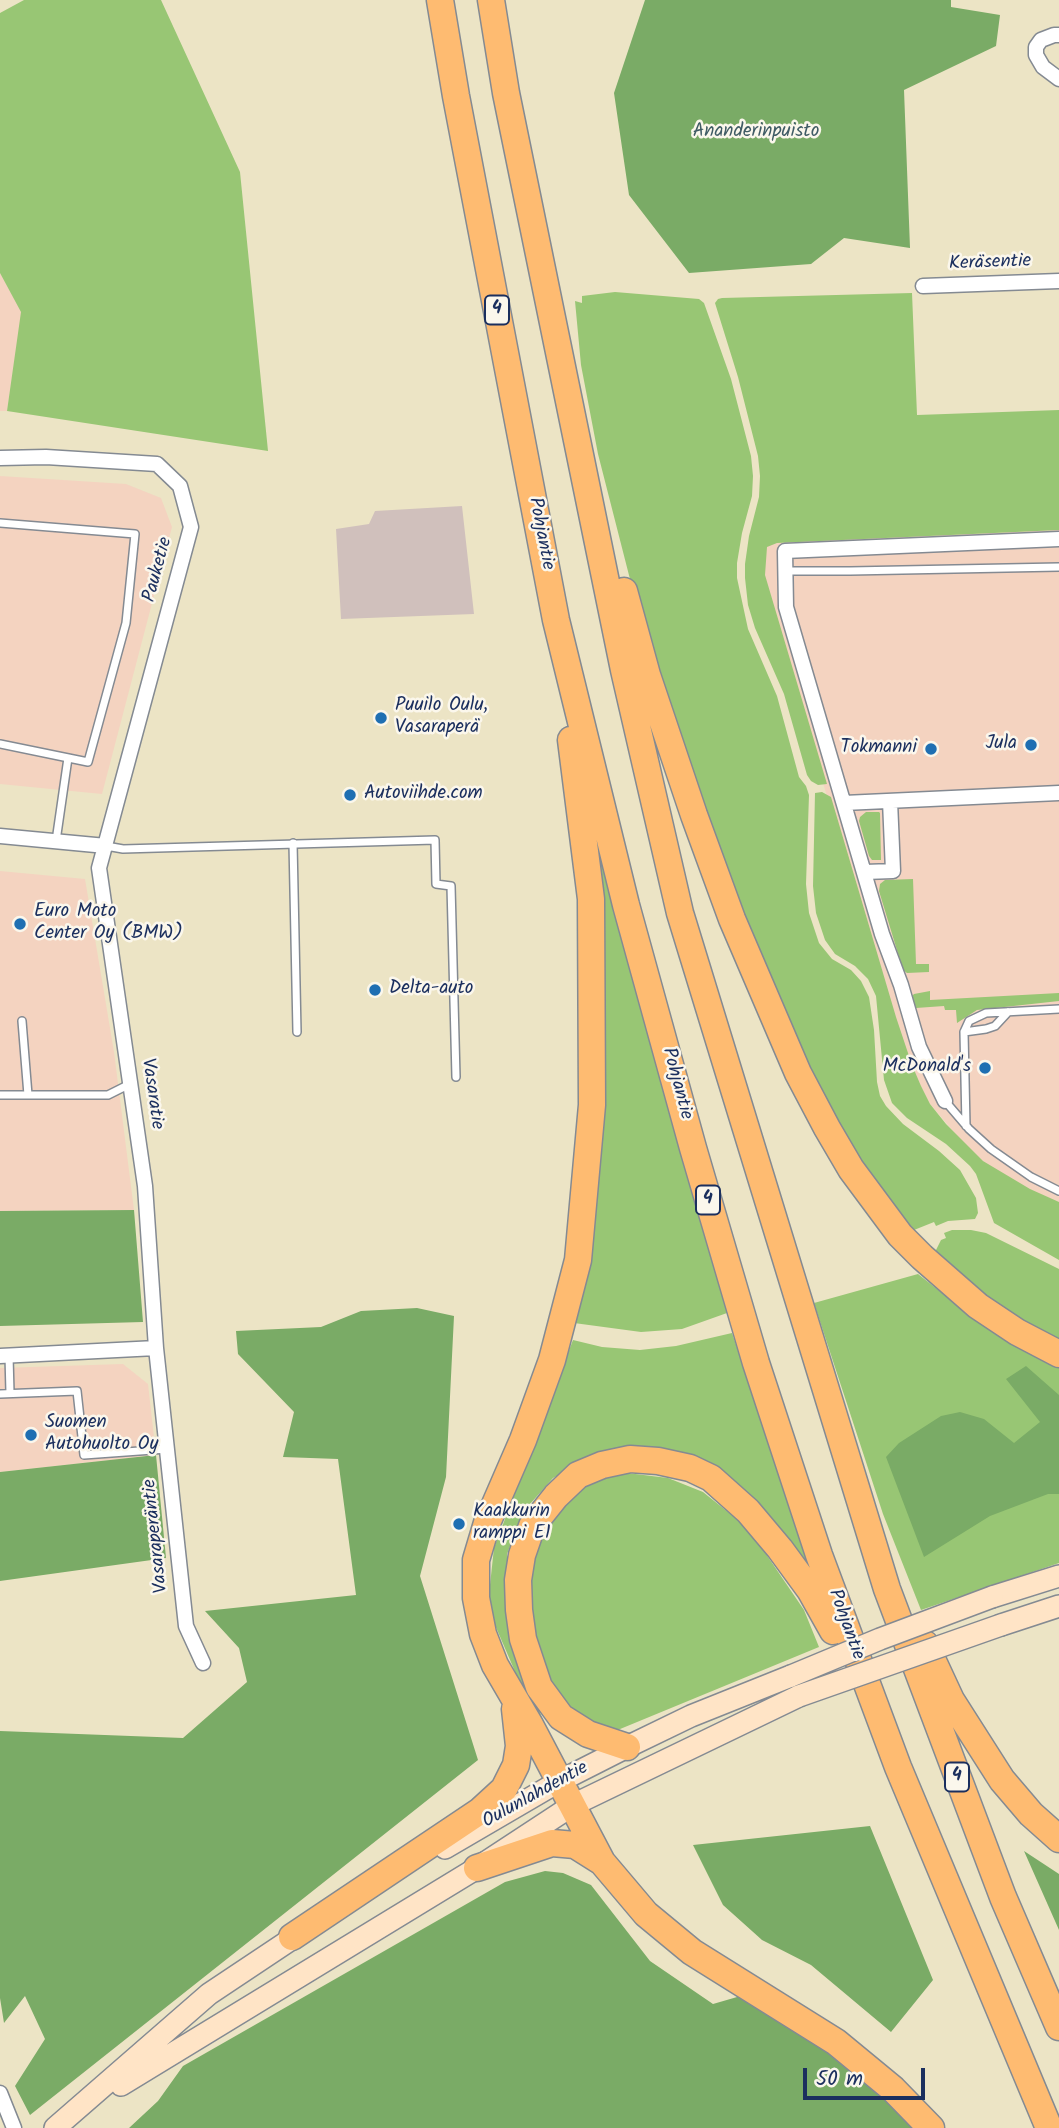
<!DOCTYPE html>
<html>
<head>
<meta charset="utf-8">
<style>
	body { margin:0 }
	#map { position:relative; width:1059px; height:2128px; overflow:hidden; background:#ece4c5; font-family:Kalam,sans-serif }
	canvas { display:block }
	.scale { position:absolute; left:803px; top:2068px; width:122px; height:32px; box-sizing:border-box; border:4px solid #1b2f5e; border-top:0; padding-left:9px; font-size:21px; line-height:24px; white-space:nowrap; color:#1b2f5e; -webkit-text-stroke:5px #fbf7ec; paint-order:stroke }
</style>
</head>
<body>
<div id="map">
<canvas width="1059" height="2128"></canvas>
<div class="scale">50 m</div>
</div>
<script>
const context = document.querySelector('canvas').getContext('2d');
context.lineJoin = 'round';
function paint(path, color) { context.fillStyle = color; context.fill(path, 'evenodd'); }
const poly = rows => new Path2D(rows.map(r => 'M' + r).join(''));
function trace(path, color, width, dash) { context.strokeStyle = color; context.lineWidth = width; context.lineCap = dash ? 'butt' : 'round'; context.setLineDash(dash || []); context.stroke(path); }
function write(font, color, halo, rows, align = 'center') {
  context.font = font + ' Kalam,sans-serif'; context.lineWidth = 5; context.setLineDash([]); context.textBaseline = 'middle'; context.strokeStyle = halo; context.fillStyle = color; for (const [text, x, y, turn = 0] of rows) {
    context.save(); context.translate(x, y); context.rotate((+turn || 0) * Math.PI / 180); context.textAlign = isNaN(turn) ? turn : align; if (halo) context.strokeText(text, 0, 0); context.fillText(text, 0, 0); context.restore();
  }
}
const built = poly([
	[0,273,22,312,7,411,0,411],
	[0,476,126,484,161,498,172,527,102,794,0,784],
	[1059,516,1059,1204,1002,1175,983,1161,959,1138,930,1104,910,1065,894,1018,758,568,769,530],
	[0,871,85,879,114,1052,134,1210,0,1211],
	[123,1364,148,1384,156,1455,0,1472,0,1368]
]);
const industrial = poly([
	[462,506,474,614,341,619,336,529,369,524,375,511]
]);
const green = poly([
	[24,0,161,0,240,172,268,451,7,411,21,312,0,273,0,13],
	[615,292,699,299,704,303,731,379,751,456,753,476,752,496,742,533,737,563,737,578,748,629,777,696,799,777,806,786,809,795,806,884,809,913,819,943,832,959,851,970,861,981,869,997,874,1030,877,1082,880,1096,886,1106,903,1124,939,1151,960,1170,976,1198,978,1213,975,1219,948,1221,936,1226,934,1222,909,1232,834,1125,739,917,654,673,598,454,581,365,575,301,582,303,582,296],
	[912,293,917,415,1059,410,1059,530,777,543,767,547,765,575,827,784,818,785,811,781,807,775,784,694,755,628,748,605,745,578,745,564,749,536,759,497,760,476,758,456,738,377,715,303,718,299,722,298],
	[822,792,831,797,896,1017,912,1065,921,1086,930,1104,946,1124,983,1161,1030,1189,1059,1202,1059,1260,994,1223,976,1174,970,1166,946,1144,907,1118,892,1103,884,1080,876,996,868,979,855,966,835,954,825,940,816,913,813,886,815,793],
	[866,812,879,812,880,813,881,860,872,860,869,856,859,821,860,817],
	[597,838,727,1313,682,1329,641,1332,574,1323],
	[913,879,916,964,929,964,929,972,907,973,903,970,879,891,880,884,885,880],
	[930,991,930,1000,1059,993,1059,1001,977,1010,957,1023,956,1010,945,1010,944,1006,916,1008,913,1006,911,997,914,994],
	[952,1230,971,1230,986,1233,1059,1269,1059,1343,981,1297,933,1256,941,1240,946,1238,944,1233],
	[918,1274,971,1316,1059,1366,1059,1563,921,1610,883,1514,814,1303],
	[732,1333,821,1593,727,1480,591,1458,553,1478,523,1512,507,1554,507,1625,556,1755,538,1725,495,1625,489,1594,494,1548,573,1340,602,1347,640,1350,676,1346],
	[627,1473,668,1478,703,1492,749,1529,804,1610,819,1647,608,1734,573,1716,551,1689,531,1638,528,1575,543,1525,566,1499,594,1480]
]);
const forest = poly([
	[645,0,951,0,951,7,1000,15,996,46,904,90,910,248,844,238,811,264,689,273,629,195,614,93],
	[134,1210,143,1322,0,1326,0,1211],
	[417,1308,454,1316,446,1477,420,1576,478,1760,30,2115,15,2086,45,2039,25,1996,4,2023,0,1998,0,1731,183,1738,247,1682,239,1648,205,1611,356,1595,338,1459,283,1457,294,1412,238,1354,236,1331,321,1327,361,1311],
	[1026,1366,1059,1395,1059,1494,1048,1494,990,1516,924,1557,886,1457,899,1443,941,1416,960,1412,984,1419,1014,1443,1040,1422,1006,1379],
	[156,1455,166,1558,0,1581,0,1472],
	[870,1826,933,1980,891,2032,811,1965,762,1940,723,1905,693,1845],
	[1024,1851,1059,1874,1059,1930],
	[545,1871,563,1873,591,1885,650,1961,713,2004,744,1995,822,2041,922,2128,129,2128,158,2101,183,2066,505,1882]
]);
const service = poly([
	[0,523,135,534,126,623,88,762,0,744],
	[785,571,850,571,1059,567],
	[56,841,68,758],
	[293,843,297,1032],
	[106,846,123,849,435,840,436,884,451,886,456,1077],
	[22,1021,28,1095],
	[964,1032,986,1029,995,1026,1008,1012],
	[0,1095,108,1095,130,1084],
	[945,1101,969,1129,991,1149,1031,1177,1059,1191],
	[966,1126,964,1032,969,1021,986,1013,1059,1009],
	[9,1356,10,1393],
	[0,1394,77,1391,84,1455,167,1449]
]);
const minor = poly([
	[1059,35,1054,35,1041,40,1036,47,1036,55,1043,67,1059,79],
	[923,286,1059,281],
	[0,458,46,457,157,464,180,486,191,527,99,868,145,1186,156,1348],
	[844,803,1059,793],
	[0,836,106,846],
	[865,872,893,871,890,801],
	[945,1101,919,1047,901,985,882,934,786,607,785,551,1059,539],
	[0,1356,156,1348,186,1626,203,1663],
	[0,2093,14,2128]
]);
const secondary = poly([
	[992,1597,1059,1576],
	[1001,1625,1059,1606],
	[445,1848,558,1782,627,1747,691,1716,791,1676],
	[121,2085,477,1868,573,1805,799,1696],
	[55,2128,209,1994,305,1930]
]);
const motorway = poly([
	[440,0,456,96,556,620,626,905,693,1148,756,1363,819,1555,898,1767,1049,2128],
	[491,0,506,93,624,670,680,913,887,1589,1003,1897,1059,2027],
	[624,591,647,675,694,815,732,919,798,1073,827,1128,851,1169,900,1235,922,1257,978,1306,1017,1332,1059,1354],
	[571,740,591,899,592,1105,578,1260,552,1360,523,1440,487,1523,476,1560,476,1598,483,1634,495,1665,530,1725,602,1862,646,1914,692,1952,836,2042,893,2089,931,2128],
	[925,1644,951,1700,1002,1780,1031,1814,1059,1839],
	[627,1747,588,1734,561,1717,539,1687,523,1639,519,1610,518,1580,522,1555,532,1526,556,1496,578,1475,602,1465,630,1459,658,1461,690,1468,711,1478,748,1511,780,1549,810,1590,833,1631],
	[477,1868,552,1843,575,1845,602,1862],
	[292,1937,480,1811,504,1789,516,1765,519,1746,515,1709]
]);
const secondaryBridge = poly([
	[791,1676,880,1639,992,1597],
	[799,1696,1001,1625]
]);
const markers = [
	[381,718,7,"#1f6fb2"],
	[1031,745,7,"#1f6fb2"],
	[931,749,7,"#1f6fb2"],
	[350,795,7,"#1f6fb2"],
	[20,924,7,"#1f6fb2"],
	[375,990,7,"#1f6fb2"],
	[985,1068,7,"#1f6fb2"],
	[31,1435,7,"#1f6fb2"],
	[459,1524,7,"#1f6fb2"]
];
const shields = [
	[497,310,24],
	[708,1200,24],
	[957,1777,24]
];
const shieldNames = [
	["4",497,310],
	["4",708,1200],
	["4",957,1777]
];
const parkNames = [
	["Ananderinpuisto",756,133]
];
const streetNames = [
	["Keräsentie",990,264,-2],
	["Pohjantie",540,534,79],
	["Pauketie",159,570,-75],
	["Pohjantie",676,1084,75],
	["Vasaratie",151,1094,82],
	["Vasaraperäntie",157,1536,-96],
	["Pohjantie",845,1625,70],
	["Oulunlahdentie",536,1796,-29]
];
const poiNames = [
	["Puuilo Oulu,",395,707],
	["Vasaraperä",395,729],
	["Jula",1017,745,"right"],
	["Tokmanni",917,749,"right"],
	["Autoviihde.com",364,795],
	["Euro Moto",34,913],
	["Center Oy (BMW)",34,935],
	["Delta-auto",389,990],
	["McDonald's",971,1068,"right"],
	["Suomen",45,1424],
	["Autohuolto Oy",45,1446],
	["Kaakkurin",473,1513],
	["ramppi E1",473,1535]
];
paint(built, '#f4d3c0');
paint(industrial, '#d0c0bc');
paint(green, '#98c674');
paint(forest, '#7aab66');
trace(service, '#848a92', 10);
trace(minor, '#848a92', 17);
trace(secondary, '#848a92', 24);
trace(motorway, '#848a92', 29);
trace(service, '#fff', 7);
trace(minor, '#fff', 14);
trace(secondary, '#ffe4c6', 21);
trace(motorway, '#febb71', 26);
trace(secondaryBridge, '#848a92', 24, []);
trace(secondaryBridge, '#ffe4c6', 21);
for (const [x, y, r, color] of markers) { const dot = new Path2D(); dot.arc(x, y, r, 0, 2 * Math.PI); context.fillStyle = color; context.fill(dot); trace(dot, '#fbf7ec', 2.5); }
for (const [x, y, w] of shields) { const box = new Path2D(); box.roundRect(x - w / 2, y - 14.5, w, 29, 5); context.fillStyle = '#fbf7ec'; context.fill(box); trace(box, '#1b2f5e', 2); }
write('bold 18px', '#1b2f5e', null, shieldNames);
write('19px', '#405c65', '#fbf7ec', parkNames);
write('19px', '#1b2f5e', '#fbf7ec', streetNames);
write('19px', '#1b2f5e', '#fbf7ec', poiNames, 'left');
</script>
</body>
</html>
